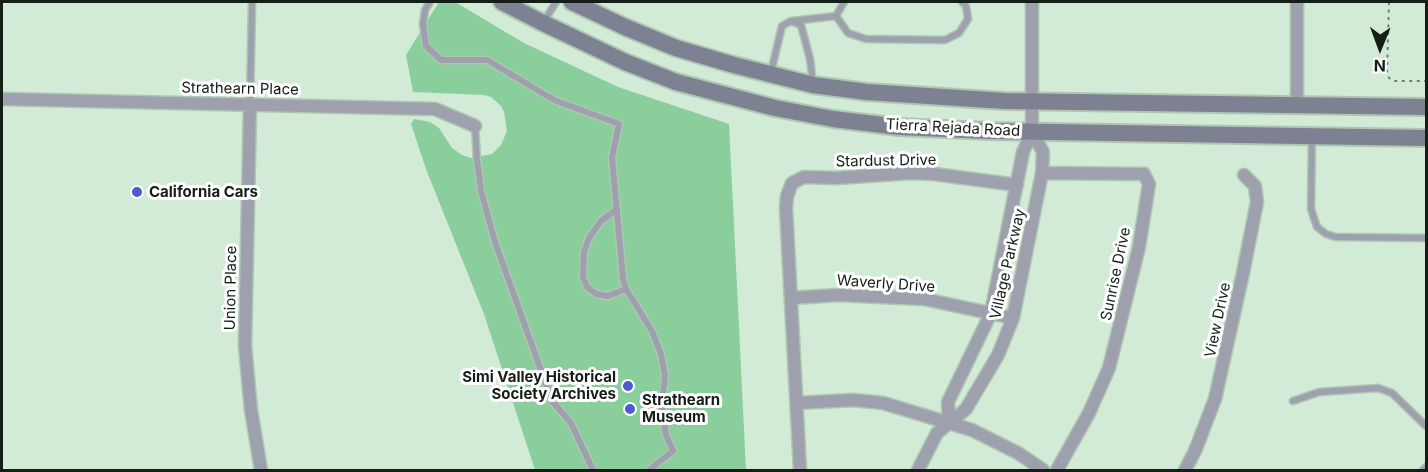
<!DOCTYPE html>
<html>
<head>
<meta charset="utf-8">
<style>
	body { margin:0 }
	#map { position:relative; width:1428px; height:472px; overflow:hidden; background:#d1ebd6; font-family:Inter,sans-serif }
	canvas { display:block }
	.frame { position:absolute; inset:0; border:3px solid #141d16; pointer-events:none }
	.north { position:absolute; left:1350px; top:18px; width:60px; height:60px; -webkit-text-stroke:4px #fff; paint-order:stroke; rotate:181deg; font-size:16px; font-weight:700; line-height:24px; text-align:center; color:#141d16 }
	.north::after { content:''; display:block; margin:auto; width:21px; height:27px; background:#141d16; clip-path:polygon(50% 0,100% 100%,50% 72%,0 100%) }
</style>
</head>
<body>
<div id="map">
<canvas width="1428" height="472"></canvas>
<div class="frame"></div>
<div class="north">N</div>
</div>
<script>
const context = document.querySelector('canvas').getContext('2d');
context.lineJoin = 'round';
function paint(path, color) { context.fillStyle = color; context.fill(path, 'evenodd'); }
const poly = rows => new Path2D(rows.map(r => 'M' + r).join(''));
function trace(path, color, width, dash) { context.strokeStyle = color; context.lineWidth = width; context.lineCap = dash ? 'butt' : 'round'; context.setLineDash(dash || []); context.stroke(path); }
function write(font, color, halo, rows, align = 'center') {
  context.font = font + ' Inter,sans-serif'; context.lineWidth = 6; context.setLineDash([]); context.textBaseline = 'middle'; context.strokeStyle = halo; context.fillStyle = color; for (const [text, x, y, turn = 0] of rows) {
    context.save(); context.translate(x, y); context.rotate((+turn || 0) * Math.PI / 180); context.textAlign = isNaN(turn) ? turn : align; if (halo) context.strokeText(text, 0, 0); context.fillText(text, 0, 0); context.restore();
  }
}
const green = poly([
	[439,2,455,2,524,43,618,87,729,124,746,470,535,470,484,314,426,169,411,124,414,119,430,122,439,128,452,148,462,155,471,158,492,154,501,145,507,131,504,112,501,106,491,97,484,95,413,92,406,55]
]);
const path = poly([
	[1389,2,1387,73,1389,78,1394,81,1426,81]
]);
const lane = poly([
	[430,2,425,10,423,24,426,46,441,60,487,60,554,100,619,124,612,157,623,279,626,289,652,331,661,354,665,375,662,406,666,435,673,451,649,470],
	[836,16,848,33,866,39,945,40,959,33,968,19,966,6,962,2],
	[836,16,844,2],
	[792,21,836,16],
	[543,23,556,2],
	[771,72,782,26,791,21,801,25,810,59,813,84],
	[250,105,252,2],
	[475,126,477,160,481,191,495,242,552,401,571,423,593,470],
	[1312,136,1311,209,1317,227,1326,234,1336,237,1426,238],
	[617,209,601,221,589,238,584,252,583,277,587,287,596,294,608,296,626,289],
	[1293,401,1319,392,1378,388,1392,393,1426,426],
	[1423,470,1426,467]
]);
const street = poly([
	[1297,2,1297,105],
	[2,99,435,109,475,126],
	[250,105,245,346,251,410,261,470],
	[1042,173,1144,174,1149,184,1139,247,1109,368,1089,413,1057,470],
	[791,298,839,295,924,299,1013,318],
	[797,403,853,400,883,403,972,430,1018,453,1043,470],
	[949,422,948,402,991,313,1023,152,1032,132,1032,2],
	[800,470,786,208,787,196,792,183,804,177,836,178,911,173,934,174,1017,185],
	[918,470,937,433,966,409,998,355,1013,318,1042,173,1043,152,1032,132],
	[1185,470,1195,451,1215,399,1243,273,1257,202,1255,186,1244,175]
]);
const secondary = poly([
	[502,2,543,23,625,62,676,82,775,108,833,119,899,127,989,131,1426,138],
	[572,2,625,27,676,48,734,65,813,85,867,92,1005,101,1426,107]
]);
const markers = [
	[137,192,6,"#4d5ad0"],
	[628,386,6,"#4d5ad0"],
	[630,409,6,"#4d5ad0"]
];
const streetNames = [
	["Strathearn Place",240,89,1],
	["Tierra Rejada Road",953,128,3],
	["Stardust Drive",886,161,-1],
	["Village Parkway",1008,264,-77],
	["Sunrise Drive",1116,274,-78],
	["Waverly Drive",886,284,4],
	["Union Place",231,288,-89],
	["View Drive",1218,320,-78]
];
const poiNames = [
	["California Cars",149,192],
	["Simi Valley Historical",616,377,"right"],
	["Society Archives",616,394,"right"],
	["Strathearn",642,400],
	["Museum",642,417]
];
paint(green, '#89ce9b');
trace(lane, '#afc6b3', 9);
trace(street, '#afc6b3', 15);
trace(secondary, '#afc6b3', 20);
trace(path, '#6d7f71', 2, [3, 4.5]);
trace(lane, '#9ea1ad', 6);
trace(street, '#9ea1ad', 12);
trace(secondary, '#7d8192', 16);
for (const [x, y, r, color] of markers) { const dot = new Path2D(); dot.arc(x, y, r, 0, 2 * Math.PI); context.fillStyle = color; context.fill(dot); trace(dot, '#fff', 2); }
write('15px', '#141d16', '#fff', streetNames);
write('bold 15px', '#141d16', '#fff', poiNames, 'left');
</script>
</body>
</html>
